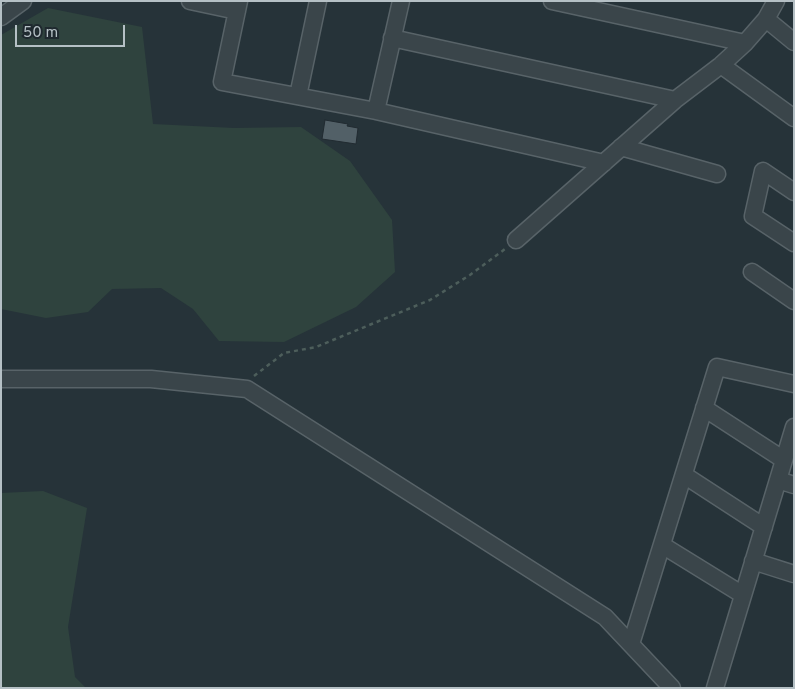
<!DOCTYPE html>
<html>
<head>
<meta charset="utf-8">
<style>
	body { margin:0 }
	#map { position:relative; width:795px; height:689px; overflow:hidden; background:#263339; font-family:Overpass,sans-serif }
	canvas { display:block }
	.frame { position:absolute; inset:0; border:2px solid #b5c0c5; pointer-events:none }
	.scale { position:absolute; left:15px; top:25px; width:110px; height:22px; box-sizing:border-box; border:2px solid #b5c0c5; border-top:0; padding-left:6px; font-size:15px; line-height:18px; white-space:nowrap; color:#b5c0c5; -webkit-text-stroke:4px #1f292f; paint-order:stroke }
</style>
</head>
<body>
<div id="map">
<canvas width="795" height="689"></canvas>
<div class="frame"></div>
<div class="scale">50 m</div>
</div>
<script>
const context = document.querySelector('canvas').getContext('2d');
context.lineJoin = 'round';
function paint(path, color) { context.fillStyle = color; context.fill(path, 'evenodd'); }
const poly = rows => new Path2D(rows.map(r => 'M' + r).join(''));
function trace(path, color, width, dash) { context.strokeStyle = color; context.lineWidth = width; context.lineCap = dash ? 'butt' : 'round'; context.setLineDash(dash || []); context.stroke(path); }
const green = poly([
	[48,8,142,27,153,124,234,128,301,127,350,161,392,220,395,272,356,307,284,342,219,341,193,309,161,288,112,289,88,312,46,318,1,309,1,35],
	[43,491,87,508,68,627,75,677,86,688,1,688,1,493]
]);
const building = poly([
	[325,120,348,124,347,126,358,128,356,144,322,139,325,120]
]);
const path = poly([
	[254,376,284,353,316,347,430,300,470,275,505,249]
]);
const minor = poly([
	[190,1,237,11],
	[239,1,222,82,376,111,604,163],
	[552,1,745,43],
	[1,17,23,1],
	[766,19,794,42],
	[392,38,675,100],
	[721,65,794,118],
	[298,96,318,1],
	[376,111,401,1],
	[621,147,717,174],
	[794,192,763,171,753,216,794,243],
	[516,240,675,100,721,65,745,43,766,19,776,1],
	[752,272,794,301],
	[1,379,151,379,247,389,605,617,672,688],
	[704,408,784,460],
	[684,475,764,527],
	[778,480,794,485],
	[662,545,743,595],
	[753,561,794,574],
	[631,644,717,367,794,384],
	[715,688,794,427]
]);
paint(green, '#2f433e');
paint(building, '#526067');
trace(building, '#212b31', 1);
trace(minor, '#586368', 19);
trace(path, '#4d5e5b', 2.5, [4, 4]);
trace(minor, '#3a454a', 16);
</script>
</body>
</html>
